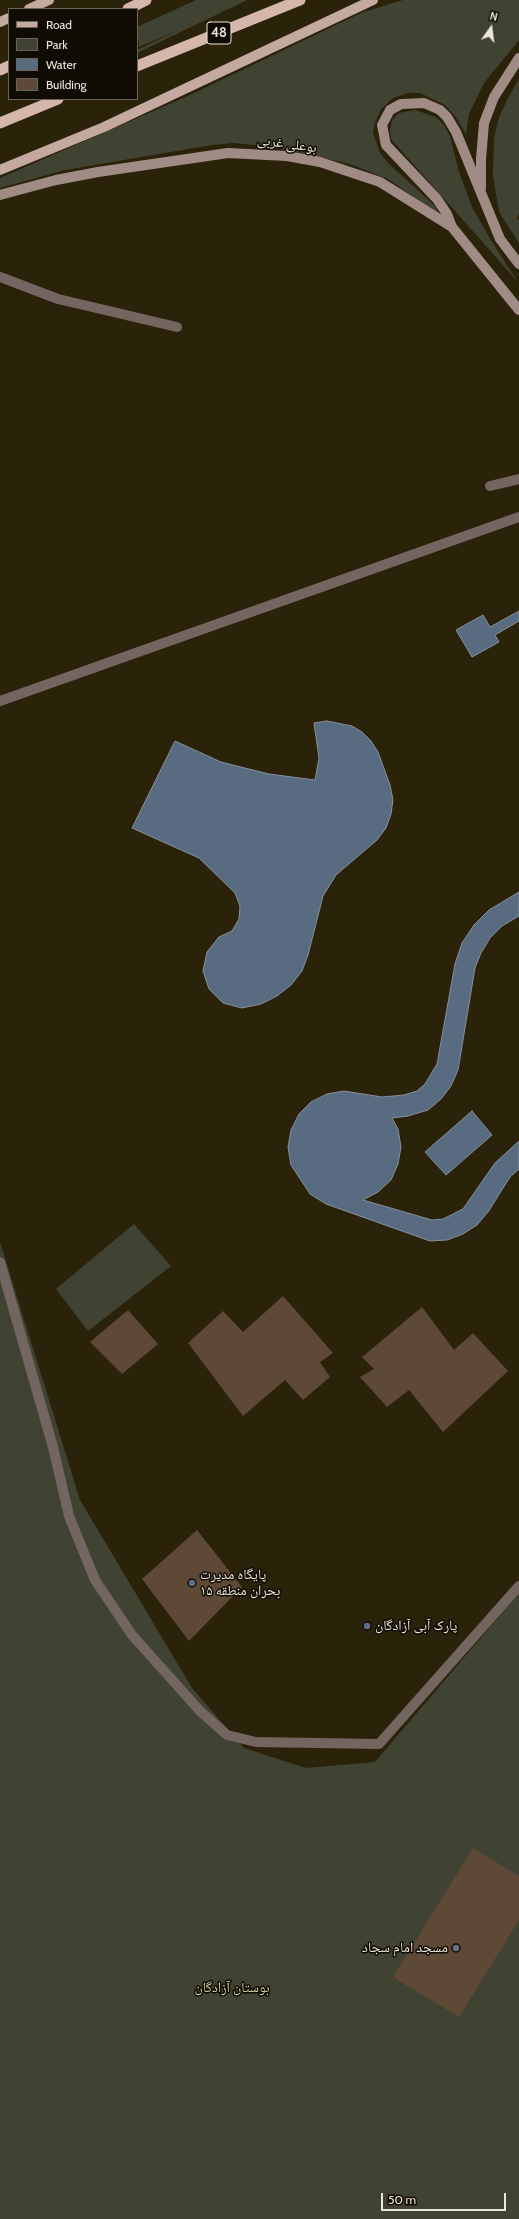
<!DOCTYPE html>
<html>
<head>
<meta charset="utf-8">
<style>
	body { margin:0 }
	#map { position:relative; width:519px; height:2219px; overflow:hidden; background:#2b220a; font-family:Cabin,sans-serif }
	canvas { display:block }
	.legend { position:absolute; left:8px; top:8px; width:130px; height:92px; box-sizing:border-box; background:#100c04; border:1px solid #686459; margin:0; padding:5px 7px; list-style:none; font-size:12px; color:#ede7d9 }
	.legend li { display:flex; align-items:center; gap:8px; height:20px }
	.legend b { width:20px; border:1px solid #686459 }
	.north { position:absolute; left:471px; top:8px; width:40px; height:40px; -webkit-text-stroke:3px #100c04; paint-order:stroke; rotate:14deg; font-size:11px; font-weight:700; line-height:16px; text-align:center; color:#ede7d9 }
	.north::after { content:''; display:block; margin:auto; width:14px; height:18px; background:#ede7d9; clip-path:polygon(50% 0,100% 100%,50% 72%,0 100%) }
	.scale { position:absolute; left:381px; top:2193px; width:125px; height:18px; box-sizing:border-box; border:2px solid #ede7d9; border-top:0; padding-left:5px; font-size:12px; line-height:14px; white-space:nowrap; color:#ede7d9; -webkit-text-stroke:3px #100c04; paint-order:stroke }
</style>
</head>
<body>
<div id="map">
<canvas width="519" height="2219"></canvas>
<ul class="legend">
<li><b style="height:5px;background:#c3a99f"></b>Road</li>
<li><b style="height:11px;background:#414332"></b>Park</li>
<li><b style="height:11px;background:#596b80"></b>Water</li>
<li><b style="height:11px;background:#5d4936"></b>Building</li>
</ul>
<div class="north">N</div>
<div class="scale">50 m</div>
</div>
<script>
const context = document.querySelector('canvas').getContext('2d');
context.lineJoin = 'round';
function paint(path, color) { context.fillStyle = color; context.fill(path, 'evenodd'); }
const poly = rows => new Path2D(rows.map(r => 'M' + r).join(''));
function trace(path, color, width, dash) { context.strokeStyle = color; context.lineWidth = width; context.lineCap = dash ? 'butt' : 'round'; context.setLineDash(dash || []); context.stroke(path); }
function write(font, color, halo, rows, align = 'center') {
  context.font = font + ' Cabin,"Noto Naskh Arabic",sans-serif'; context.lineWidth = 3; context.setLineDash([]); context.textBaseline = 'middle'; context.strokeStyle = halo; context.fillStyle = color; for (const [text, x, y, turn = 0] of rows) {
    context.save(); context.translate(x, y); context.rotate((+turn || 0) * Math.PI / 180); context.textAlign = isNaN(turn) ? turn : align; if (halo) context.strokeText(text, 0, 0); context.fillText(text, 0, 0); context.restore();
  }
}
const green = poly([
	[196,0,247,0,137,53,137,50,178,30,139,47,137,27],
	[403,0,519,0,519,40,484,83,469,114,466,134,455,116,445,105,420,93,408,93,393,98,381,109,375,122,373,132,380,153,389,164,435,206,438,212,435,212,388,179,350,164,276,147,233,143,212,145,65,170,0,188,0,178,190,95,361,13],
	[519,79,519,214,517,218,519,220,519,243,499,212,493,176,494,138,499,117,508,98],
	[415,110,436,117,444,125,450,136,459,172,472,207,492,242,518,282,391,139,390,130,392,120,399,113],
	[134,1224,171,1266,88,1331,56,1289],
	[0,1242,80,1500,192,1688,244,1748,306,1768,375,1762,519,1593,519,2219,0,2219]
]);
const water = poly([
	[519,611,519,621,495,635,499,642,472,657,456,630,483,615,490,627,519,611],
	[327,721,352,726,362,732,371,741,378,752,390,785,393,800,391,814,386,828,377,840,336,875,323,896,308,955,302,971,291,985,277,996,261,1004,242,1008,223,1003,209,989,203,971,207,952,219,937,232,931,239,919,240,906,235,893,199,858,132,828,175,741,221,762,269,774,315,780,319,758,314,723,327,721],
	[519,892,519,916,502,926,490,938,481,953,475,968,458,1070,451,1086,441,1099,428,1110,408,1116,392,1118,398,1129,401,1147,398,1164,391,1180,378,1192,363,1200,432,1220,443,1219,463,1209,495,1163,519,1141,519,1169,510,1177,488,1212,477,1225,463,1234,447,1240,430,1241,326,1204,310,1194,291,1165,288,1147,291,1130,299,1114,311,1102,327,1094,344,1091,382,1097,404,1095,417,1091,425,1084,437,1064,455,964,462,943,474,925,489,910,519,892],
	[472,1111,492,1135,446,1175,425,1152,472,1111]
]);
const building = poly([
	[283,1296,333,1353,320,1362,330,1377,303,1400,285,1380,243,1416,188,1343,223,1311,243,1332],
	[422,1307,454,1350,473,1333,508,1371,443,1432,409,1390,387,1407,360,1377,374,1369,362,1357],
	[128,1310,158,1344,122,1374,90,1342],
	[197,1530,242,1587,189,1641,142,1579],
	[473,1848,519,1876,519,1920,459,2017,393,1977]
]);
const service = poly([
	[0,277,58,299,177,327],
	[490,486,519,479]
]);
const minor = poly([
	[0,701,519,517],
	[0,1262,53,1447,69,1516,95,1580,132,1635,200,1711,227,1735,256,1742,379,1744,519,1586]
]);
const secondary = poly([
	[481,188,481,159,484,123,494,97,519,58],
	[0,195,56,180,98,172,228,153,287,156,320,162,380,182,452,227,519,310],
	[452,227,447,214,437,199,386,145,382,125,390,110,401,104,424,103,440,110,447,117,456,132,500,239,519,264]
]);
const primary = poly([
	[29,9,49,0],
	[0,22,9,18],
	[0,170,104,127,373,0]
]);
const trunk = poly([
	[128,9,146,0],
	[137,66,300,0],
	[0,70,9,66],
	[0,123,58,99]
]);
const markers = [
	[192,1583,4,"#5c6f8a"],
	[367,1626,4,"#5c6f8a"],
	[456,1948,4,"#6b7280"]
];
const shields = [
	[219,33,24]
];
const shieldNames = [
	["48",219,33]
];
const streetNames = [
	["بوعلی غربی",287,144,8]
];
const poiNames = [
	["پایگاه مدیرت",200,1575],
	["بحران منطقه ۱۵",200,1591],
	["پارک آبی آزادگان",375,1626],
	["مسجد امام سجاد",448,1948,"right"]
];
const parkNames = [
	["بوستان آزادگان",232,1988]
];
paint(green, '#414332');
paint(water, '#596b80');
trace(water, '#85909b', 1);
paint(building, '#5d4936');
trace(service, '#736661', 10);
trace(minor, '#736661', 10);
trace(secondary, '#a08c84', 10);
trace(primary, '#c3a99f', 10);
trace(trunk, '#d4b6ab', 11);
for (const [x, y, r, color] of markers) { const dot = new Path2D(); dot.arc(x, y, r, 0, 2 * Math.PI); context.fillStyle = color; context.fill(dot); trace(dot, '#100c04', 1.5); }
for (const [x, y, w] of shields) { const box = new Path2D(); box.roundRect(x - w / 2, y - 11, w, 22, 3); context.fillStyle = '#100c04'; context.fill(box); trace(box, '#ede7d9', 1); }
write('bold 13px', '#ede7d9', null, shieldNames);
write('14px', '#ede7d9', '#100c04', streetNames);
write('14px', '#ede7d9', '#100c04', poiNames, 'left');
write('14px', '#d1d6a1', '#100c04', parkNames);
</script>
</body>
</html>
